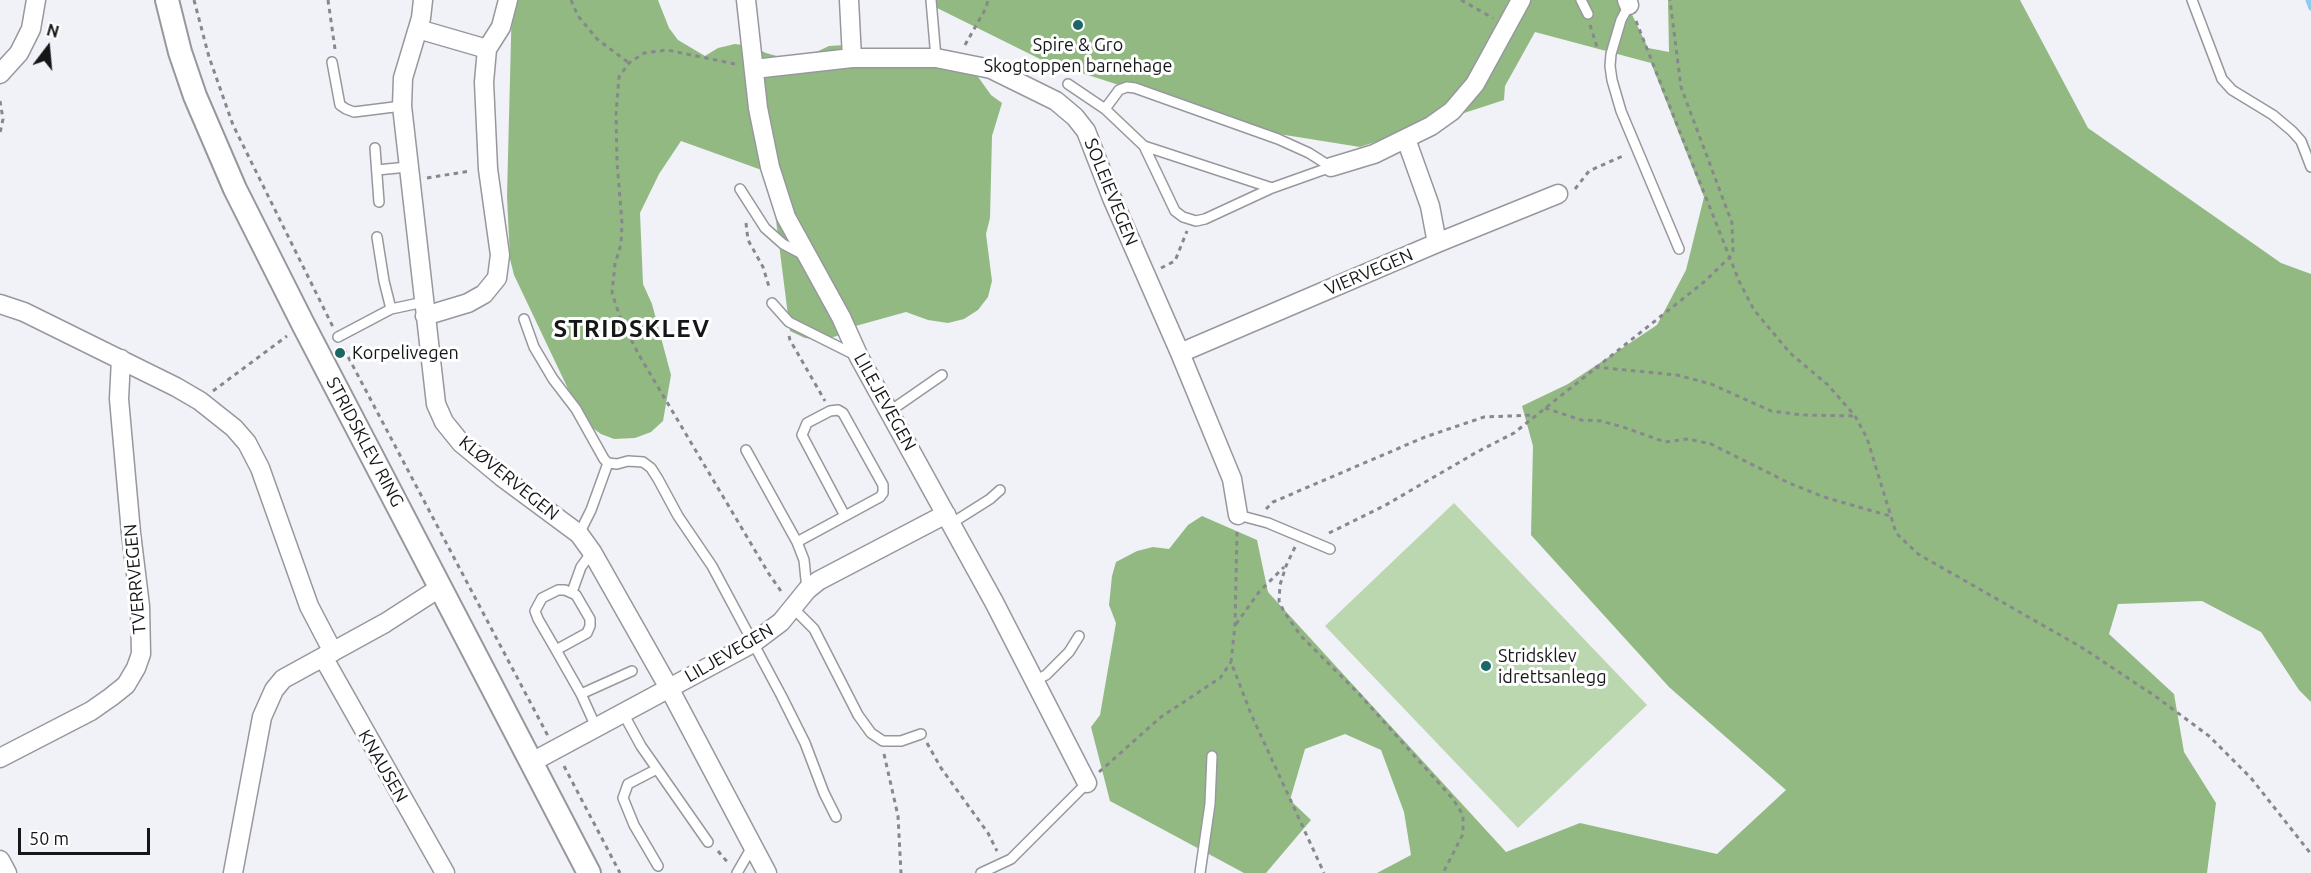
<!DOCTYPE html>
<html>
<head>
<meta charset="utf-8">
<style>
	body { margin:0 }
	#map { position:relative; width:2311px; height:873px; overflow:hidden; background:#f1f1f8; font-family:Ubuntu,sans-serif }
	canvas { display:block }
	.north { position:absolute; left:18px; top:18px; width:60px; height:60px; -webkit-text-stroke:4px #fff; paint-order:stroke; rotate:16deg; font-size:16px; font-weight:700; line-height:24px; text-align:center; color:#151618 }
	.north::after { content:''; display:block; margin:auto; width:21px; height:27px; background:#151618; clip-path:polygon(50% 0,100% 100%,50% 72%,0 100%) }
	.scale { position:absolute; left:18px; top:828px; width:132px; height:27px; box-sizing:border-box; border:3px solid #151618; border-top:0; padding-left:8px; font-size:18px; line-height:21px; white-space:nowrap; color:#151618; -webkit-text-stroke:4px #fff; paint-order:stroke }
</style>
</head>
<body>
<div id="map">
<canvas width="2311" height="873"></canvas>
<div class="north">N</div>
<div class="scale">50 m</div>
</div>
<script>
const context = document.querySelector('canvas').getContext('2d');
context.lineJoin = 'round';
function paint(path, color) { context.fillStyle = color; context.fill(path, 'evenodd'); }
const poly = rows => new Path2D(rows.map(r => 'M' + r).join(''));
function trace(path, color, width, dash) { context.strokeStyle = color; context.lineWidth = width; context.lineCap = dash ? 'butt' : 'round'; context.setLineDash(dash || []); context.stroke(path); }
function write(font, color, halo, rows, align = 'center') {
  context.font = font + ' Ubuntu,sans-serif'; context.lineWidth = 6; context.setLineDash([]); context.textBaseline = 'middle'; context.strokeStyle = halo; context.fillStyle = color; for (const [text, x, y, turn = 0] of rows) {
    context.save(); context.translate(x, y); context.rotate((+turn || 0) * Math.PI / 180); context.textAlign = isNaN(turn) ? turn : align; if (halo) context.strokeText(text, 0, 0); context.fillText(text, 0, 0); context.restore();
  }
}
const green = poly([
	[1454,503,1647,705,1518,828,1325,626]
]);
const forest = poly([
	[512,0,658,0,669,28,678,40,705,56,718,48,735,44,751,46,766,53,802,63,814,53,829,46,845,45,865,52,971,67,991,95,1002,103,992,136,990,218,986,234,992,281,988,297,978,310,964,319,948,323,928,320,906,312,852,327,837,336,821,340,805,338,790,331,770,173,681,141,659,174,640,213,643,284,652,304,671,375,663,421,651,432,635,438,614,439,601,434,587,424,579,412,514,275,510,259,507,196],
	[931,0,1625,0,1648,48,1669,52,1668,0,2020,0,2088,128,2281,263,2311,274,2311,702,2299,690,2261,632,2202,601,2118,604,2109,634,2174,694,2184,752,2216,803,2207,873,1377,873,1411,855,1404,812,1381,750,1345,734,1305,749,1290,800,1311,820,1266,873,1244,873,1110,801,1091,727,1100,715,1116,623,1109,605,1112,576,1116,562,1137,551,1153,547,1169,549,1188,525,1202,516,1257,540,1268,592,1506,852,1580,823,1717,854,1786,790,1669,687,1531,535,1533,446,1522,406,1568,384,1657,325,1686,270,1704,197,1651,63,1535,32,1505,86,1504,100,1360,147,1260,131,1042,60,929,4]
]);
const stream = poly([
	[2308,0,2311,8]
]);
const path = poly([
	[194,0,209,57,233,125,333,327],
	[328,0,335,49],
	[571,0,578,16,597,39,629,63],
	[1461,0,1493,18],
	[1636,21,1739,281,1754,310,1790,353,1828,385,1855,416,1867,438,1896,533,1918,554,2081,647,2155,696,2209,736,2251,778,2311,854],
	[1590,25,1598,50],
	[965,45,986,8,988,0],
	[735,64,667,50,644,53,629,63,619,77,616,114,617,162,622,223,621,244,615,264,612,293,621,320,639,355,769,574,783,594],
	[0,101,3,119,0,133],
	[427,178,470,171],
	[1575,189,1589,171,1625,155],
	[746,223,748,240,763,267,770,290],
	[1161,268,1175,261,1187,231],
	[789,336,790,340,825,401],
	[344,349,548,736],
	[1595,367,1677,375,1711,384,1771,411,1803,415,1855,416],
	[213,391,287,336],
	[1545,408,1581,420,1601,421,1623,427,1665,442,1688,439,1711,444,1789,483,1824,497,1890,516],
	[1266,509,1273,502,1425,437,1484,417,1534,415],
	[1237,532,1235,625,1231,662,1251,714,1324,873],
	[1329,533,1384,506,1477,452,1514,433,1704,282,1729,258,1733,251,1732,223,1681,87,1670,0],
	[1295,547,1286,566,1280,585,1279,601,1284,612,1301,636,1360,695,1453,799,1463,815,1463,834,1443,873],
	[1236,624,1259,592,1284,567],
	[927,743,941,768,988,833,997,851],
	[884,754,898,816,901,873],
	[564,766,620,873],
	[1099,772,1161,717,1220,678,1231,662],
	[718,851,729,864]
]);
const service = poly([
	[931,0,936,58],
	[1581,0,1588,14],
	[2192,0,2222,79,2232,90,2273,115,2292,131,2301,141,2311,167],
	[1629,5,1621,20,1611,54,1610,66,1612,80,1621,111,1679,249],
	[332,62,340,105,346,109,354,112,402,106],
	[1068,84,1105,109,1144,146,1272,188],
	[1105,109,1119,90,1127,87,1135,88,1278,139,1309,153,1331,167],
	[1144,146,1175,211,1183,217,1196,221,1205,219,1272,188,1331,167],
	[375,148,379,202],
	[377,170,408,167],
	[740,189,765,228,783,244,802,254],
	[377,237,384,281,391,309],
	[772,303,789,322,857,356],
	[524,319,534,347,553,379,576,409,604,459,608,463,617,464,628,461,643,462,651,468,658,479,678,516,712,566,781,695,805,743,824,793,836,817],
	[338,337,391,309,424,302],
	[890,411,942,375],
	[746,450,797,542,804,560,807,590],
	[1238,515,1268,523,1330,549],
	[952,523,990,499,1000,490],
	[579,534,591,510,608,463],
	[797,542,880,497,883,493,883,485,843,413,838,410,830,411,807,423,802,435,845,516],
	[572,592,581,567,592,552],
	[793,608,814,629,858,715,871,733,883,741,901,741,921,734],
	[556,650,587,633,590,626,590,619,576,595,565,590,558,590,542,598,535,611,538,619,556,650,581,694,596,727],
	[1034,681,1046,675,1069,652,1079,636],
	[581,694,632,671],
	[623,713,641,746,708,842],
	[657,769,628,784,623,798,634,825,658,866],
	[737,873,752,847],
	[981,873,1011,859,1087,783],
	[1200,873,1210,804,1212,756]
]);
const minor = poly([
	[423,0,421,18,403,78,402,106,436,404,444,422,461,443,502,477,579,534,592,552,669,688,767,873],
	[746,0,758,108,770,167,786,217,841,317,859,357,994,602,1087,783],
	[849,0,852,58],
	[1627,0,1629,5],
	[418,29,487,49],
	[754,69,852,58,936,58,991,69,1056,101,1075,117,1086,131,1112,198,1180,353,1232,479,1238,515],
	[0,74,19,53,31,29,36,0],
	[1406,139,1430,206,1437,243],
	[1331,167,1374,154,1431,126,1452,111,1475,84,1521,0],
	[0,304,24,312,176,387,200,401,234,428,247,443,260,468,309,606,333,652],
	[425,316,468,303,484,294,497,278,500,255,488,169,484,82,487,49,501,27,508,0],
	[1180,353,1437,243,1558,194],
	[323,657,445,873],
	[0,758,91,711,111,697,126,685,136,668,141,654,140,606,131,533,119,399,121,359],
	[532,762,753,643,781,622,807,590,818,581,946,514],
	[0,860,7,873],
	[233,873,262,717,274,690,283,679,385,623,441,587]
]);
const tertiary = poly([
	[167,0,180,52,195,96,235,189,303,324,589,873]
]);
const markers = [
	[1078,25,6,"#1a6765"],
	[340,353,6,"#1a6765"],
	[1486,666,6,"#1a6765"]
];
const poiNames = [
	["Spire & Gro",1078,45,"center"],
	["Skogtoppen barnehage",1078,66,"center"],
	["Korpelivegen",352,353],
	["Stridsklev",1498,656],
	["idrettsanlegg",1498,677]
];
const streetNames = [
	["SOLEIEVEGEN",1111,192,68],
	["VIERVEGEN",1369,272,-23],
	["LILEJEVEGEN",885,402,61],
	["STRIDSKLEV RING",365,442,62],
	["KLØVERVEGEN",509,478,39],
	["TVERRVEGEN",135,579,-95],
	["LILJEVEGEN",729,653,-30],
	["KNAUSEN",383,766,60]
];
const districtNames = [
	["STRIDSKLEV",632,329]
];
paint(green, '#bbd7af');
paint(forest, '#93b982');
trace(stream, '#8accf4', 5);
trace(service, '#97989e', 12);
trace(minor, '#97989e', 21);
trace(tertiary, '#97989e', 26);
trace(path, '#87888d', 3, [4.5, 4.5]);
trace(service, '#fff', 9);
trace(minor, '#fff', 18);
trace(tertiary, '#fff', 22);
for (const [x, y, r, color] of markers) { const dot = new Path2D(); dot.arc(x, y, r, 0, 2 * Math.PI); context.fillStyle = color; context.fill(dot); trace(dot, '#fff', 2); }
write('18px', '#151618', '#fff', poiNames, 'left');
write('18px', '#151618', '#fff', streetNames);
context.letterSpacing = '1.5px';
write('bold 24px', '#151618', '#fff', districtNames);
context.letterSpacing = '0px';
</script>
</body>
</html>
